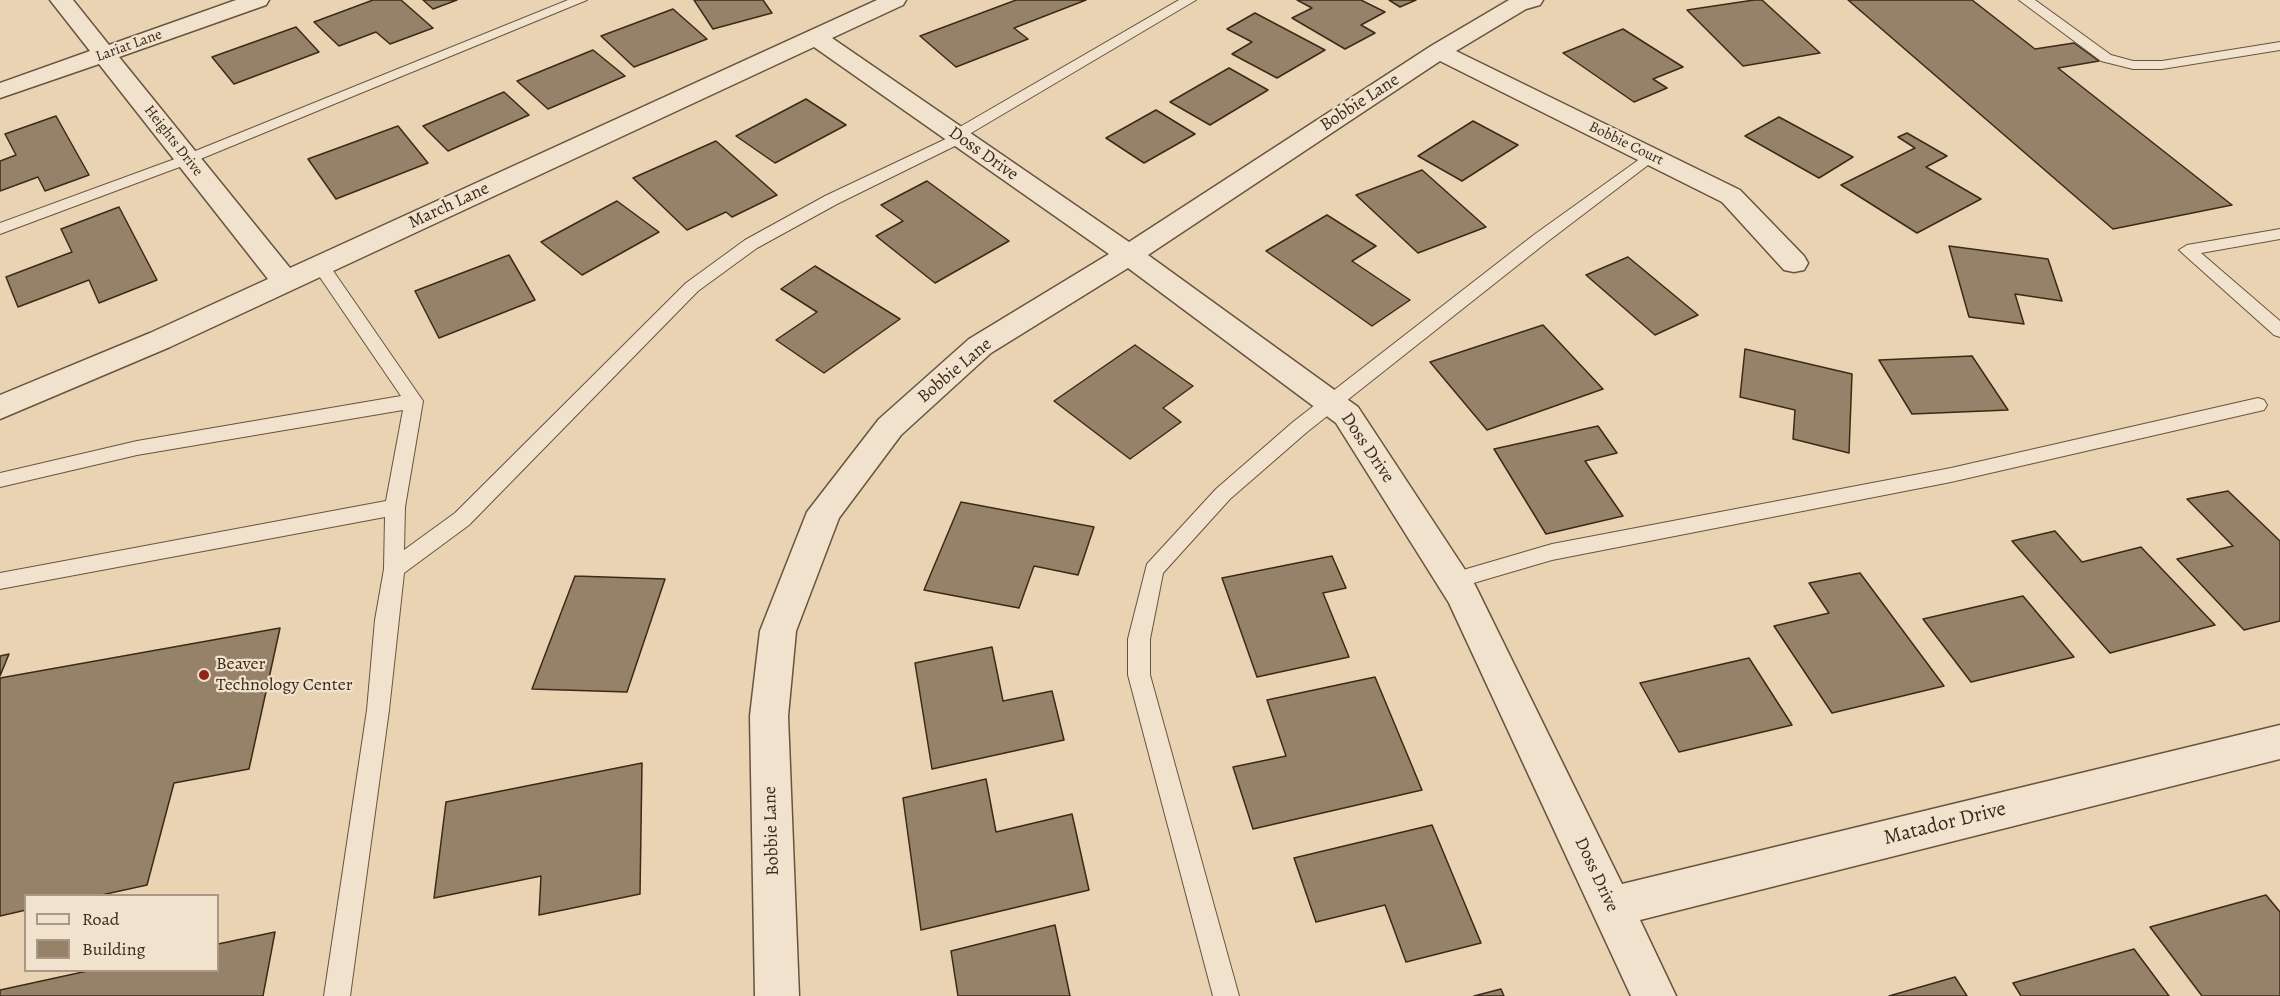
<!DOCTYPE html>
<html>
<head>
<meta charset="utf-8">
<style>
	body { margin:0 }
	#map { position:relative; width:2280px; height:996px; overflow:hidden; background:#ead3b2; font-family:Alegreya,serif }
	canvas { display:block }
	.legend { position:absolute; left:24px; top:894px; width:195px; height:78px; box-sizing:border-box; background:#f1e2cd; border:2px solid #a89885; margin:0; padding:8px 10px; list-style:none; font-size:18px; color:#3b2a19 }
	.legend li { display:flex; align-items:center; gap:12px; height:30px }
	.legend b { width:30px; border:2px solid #a89885 }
</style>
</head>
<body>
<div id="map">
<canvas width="2280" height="996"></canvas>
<ul class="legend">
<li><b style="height:8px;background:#f1e2cd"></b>Road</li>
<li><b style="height:16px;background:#968269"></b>Building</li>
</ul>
</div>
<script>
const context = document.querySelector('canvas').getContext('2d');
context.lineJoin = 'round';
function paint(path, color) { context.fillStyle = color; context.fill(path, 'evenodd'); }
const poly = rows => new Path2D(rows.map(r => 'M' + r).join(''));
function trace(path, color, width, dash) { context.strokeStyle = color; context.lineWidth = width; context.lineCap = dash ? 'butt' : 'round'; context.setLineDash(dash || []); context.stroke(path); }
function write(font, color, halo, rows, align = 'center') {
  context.font = font + ' Alegreya,serif'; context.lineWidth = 4.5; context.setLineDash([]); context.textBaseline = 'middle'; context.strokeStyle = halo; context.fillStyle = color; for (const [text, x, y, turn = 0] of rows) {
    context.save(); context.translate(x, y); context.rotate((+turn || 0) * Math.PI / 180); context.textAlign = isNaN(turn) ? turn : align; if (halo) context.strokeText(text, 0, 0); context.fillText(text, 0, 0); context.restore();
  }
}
const building = poly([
	[373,0,401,0,433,28,390,44,376,32,339,46,314,22,373,0],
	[423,0,457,0,433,9,423,0],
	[694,0,763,0,772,13,713,29,694,0],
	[1016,0,1086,0,1014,28,1028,39,956,67,920,36,1016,0],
	[1297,0,1361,0,1385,12,1361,25,1375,33,1345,49,1292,18,1312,8,1297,0],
	[1389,0,1416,0,1400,7,1389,0],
	[1754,0,1762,0,1820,53,1743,66,1687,10,1754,0],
	[1848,0,1972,0,2035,49,2074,43,2099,61,2058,68,2232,205,2113,229,1848,0],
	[673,9,707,39,634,67,601,36,673,9],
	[1255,13,1325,50,1277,78,1232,54,1252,42,1227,29,1255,13],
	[296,27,319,52,234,84,212,57,296,27],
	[1623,29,1683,67,1653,79,1667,88,1634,102,1563,53,1623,29],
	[593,50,625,76,548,109,517,81,593,50],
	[1229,68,1268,90,1210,125,1170,102,1229,68],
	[504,92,529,115,448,151,423,126,504,92],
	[806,99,846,125,775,163,736,136,806,99],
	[1156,110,1195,134,1144,163,1106,138,1156,110],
	[56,116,89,175,45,191,38,177,0,191,0,161,16,155,5,134,56,116],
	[1779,117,1853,157,1819,178,1745,136,1779,117],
	[1473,121,1518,145,1462,181,1418,156,1473,121],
	[398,126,428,163,336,199,308,159,398,126],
	[1907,133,1947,156,1926,167,1981,199,1917,233,1841,185,1915,148,1898,137,1907,133],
	[716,141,777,195,732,217,726,212,687,230,633,178,716,141],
	[1422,170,1486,227,1418,253,1356,195,1422,170],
	[927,181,1009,241,935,283,876,236,903,221,881,205,927,181],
	[617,201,659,232,582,275,541,242,617,201],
	[119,207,157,280,99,303,89,280,18,307,6,277,72,252,61,229,119,207],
	[1327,215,1376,246,1352,261,1410,300,1372,326,1266,251,1327,215],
	[1949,246,2048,259,2062,301,2015,294,2024,324,1969,317,1949,246],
	[509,255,535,300,439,338,415,291,509,255],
	[1628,257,1698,315,1655,335,1586,275,1628,257],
	[815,266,900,319,824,373,776,340,817,312,781,289,815,266],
	[1543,325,1603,389,1487,430,1430,362,1543,325],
	[1135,345,1193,386,1163,408,1181,422,1130,459,1054,401,1135,345],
	[1745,349,1852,374,1849,453,1793,439,1795,410,1740,397,1745,349],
	[1972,356,2008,410,1912,414,1879,360,1972,356],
	[1598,426,1617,453,1585,461,1623,516,1546,534,1494,449,1598,426],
	[2228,491,2280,541,2280,621,2244,630,2177,559,2233,546,2187,499,2228,491],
	[961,502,1094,527,1078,575,1034,566,1019,608,924,590,961,502],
	[2055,531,2082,562,2141,547,2215,625,2110,653,2012,541,2055,531],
	[1332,556,1346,588,1323,593,1349,657,1257,677,1222,578,1332,556],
	[1860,573,1944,686,1832,713,1774,626,1829,613,1809,583,1860,573],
	[575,576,665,579,627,692,532,689,575,576],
	[2023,596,2074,657,1971,682,1923,619,2023,596],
	[280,628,249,769,174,783,147,885,97,896,26,896,26,910,0,916,0,678,280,628],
	[992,647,1003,701,1052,691,1064,740,932,769,915,663,992,647],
	[9,654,0,676,0,656,9,654],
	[1749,658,1792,725,1679,752,1640,683,1749,658],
	[1375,677,1422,790,1253,829,1233,767,1286,756,1267,700,1375,677],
	[642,763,640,894,539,915,541,876,434,898,446,802,642,763],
	[986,779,996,832,1072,814,1089,890,921,930,903,798,986,779],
	[1432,825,1481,943,1406,962,1385,905,1316,922,1294,858,1432,825],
	[2266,895,2280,912,2280,996,2202,996,2150,927,2266,895],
	[1055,925,1070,996,958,996,951,951,1055,925],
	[275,932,263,996,0,996,0,990,92,970,218,970,218,944,275,932],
	[2134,949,2169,996,2021,996,2013,983,2134,949],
	[1955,977,1967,996,1889,996,1955,977],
	[1501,989,1504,996,1474,996,1501,989]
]);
const lane = poly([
	[568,0,587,0,193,162,0,234,0,223,183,156,568,0],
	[1179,0,1196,0,966,136,965,141,837,204,757,248,698,291,469,525,404,573,389,710,350,996,324,996,367,710,375,620,384,569,385,517,0,589,0,573,386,501,403,410,137,455,0,487,0,473,137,441,401,396,315,270,313,266,315,262,327,262,423,401,405,507,404,550,455,513,686,283,745,240,825,196,950,137,951,132,1179,0],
	[2019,0,2035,0,2111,55,2133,61,2162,61,2280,42,2280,50,2162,69,2133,69,2101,61,2019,0],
	[1651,151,1659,156,1656,159,1547,242,1307,432,1230,499,1163,573,1150,639,1150,675,1239,996,1213,996,1128,675,1128,639,1147,564,1216,489,1293,422,1535,234,1651,151],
	[2280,229,2280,239,2201,253,2280,321,2280,337,2274,335,2179,250,2187,245,2280,229],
	[2258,398,2264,400,2267,405,2264,410,1951,482,1552,560,1453,589,1446,587,1443,581,1446,575,1552,544,1951,468,2258,398]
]);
const street = poly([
	[50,0,73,0,109,45,236,0,269,0,266,5,119,57,290,268,877,0,906,0,903,5,832,38,1129,242,1431,46,1509,0,1543,0,1540,5,1526,9,1456,51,1740,190,1804,256,1808,263,1804,270,1794,272,1784,270,1722,202,1440,61,1148,255,1358,407,1475,585,1622,884,2280,725,2280,759,1640,920,1676,996,1631,996,1449,603,1336,423,1128,268,991,353,901,435,839,518,796,631,788,716,799,996,755,996,750,716,760,631,807,512,879,419,969,339,1109,254,814,47,170,347,0,419,0,395,150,333,268,279,99,64,0,98,0,83,90,51,50,0]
]);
const markers = [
	[204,675,6,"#8f2418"]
];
const farStreetnames = [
	["Lariat Lane",129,46,-20],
	["Heights Drive",173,141,52],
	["Bobbie Court",1626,144,26]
];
const streetNames = [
	["Bobbie Lane",1360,103,-33],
	["Doss Drive",983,154,35],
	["March Lane",449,206,-25],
	["Bobbie Lane",955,371,-40],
	["Doss Drive",1367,448,56],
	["Bobbie Lane",772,831,-92],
	["Doss Drive",1596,875,65]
];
const poiNames = [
	["Beaver",216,665],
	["Technology Center",216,686]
];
const nearStreetnames = [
	["Matador Drive",1945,824,-14]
];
paint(building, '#968269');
trace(building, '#3b2a19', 1.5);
trace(lane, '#67543f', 2);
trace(street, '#67543f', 3);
paint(lane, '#f1e2cd');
paint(street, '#f1e2cd');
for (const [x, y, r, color] of markers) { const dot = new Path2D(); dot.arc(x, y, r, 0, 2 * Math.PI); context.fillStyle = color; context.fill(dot); trace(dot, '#f1e2cd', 2); }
write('15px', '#3b2a19', '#f1e2cd', farStreetnames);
write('18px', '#3b2a19', '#f1e2cd', streetNames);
write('18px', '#3b2a19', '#f1e2cd', poiNames, 'left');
write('21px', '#3b2a19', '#f1e2cd', nearStreetnames);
</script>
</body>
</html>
